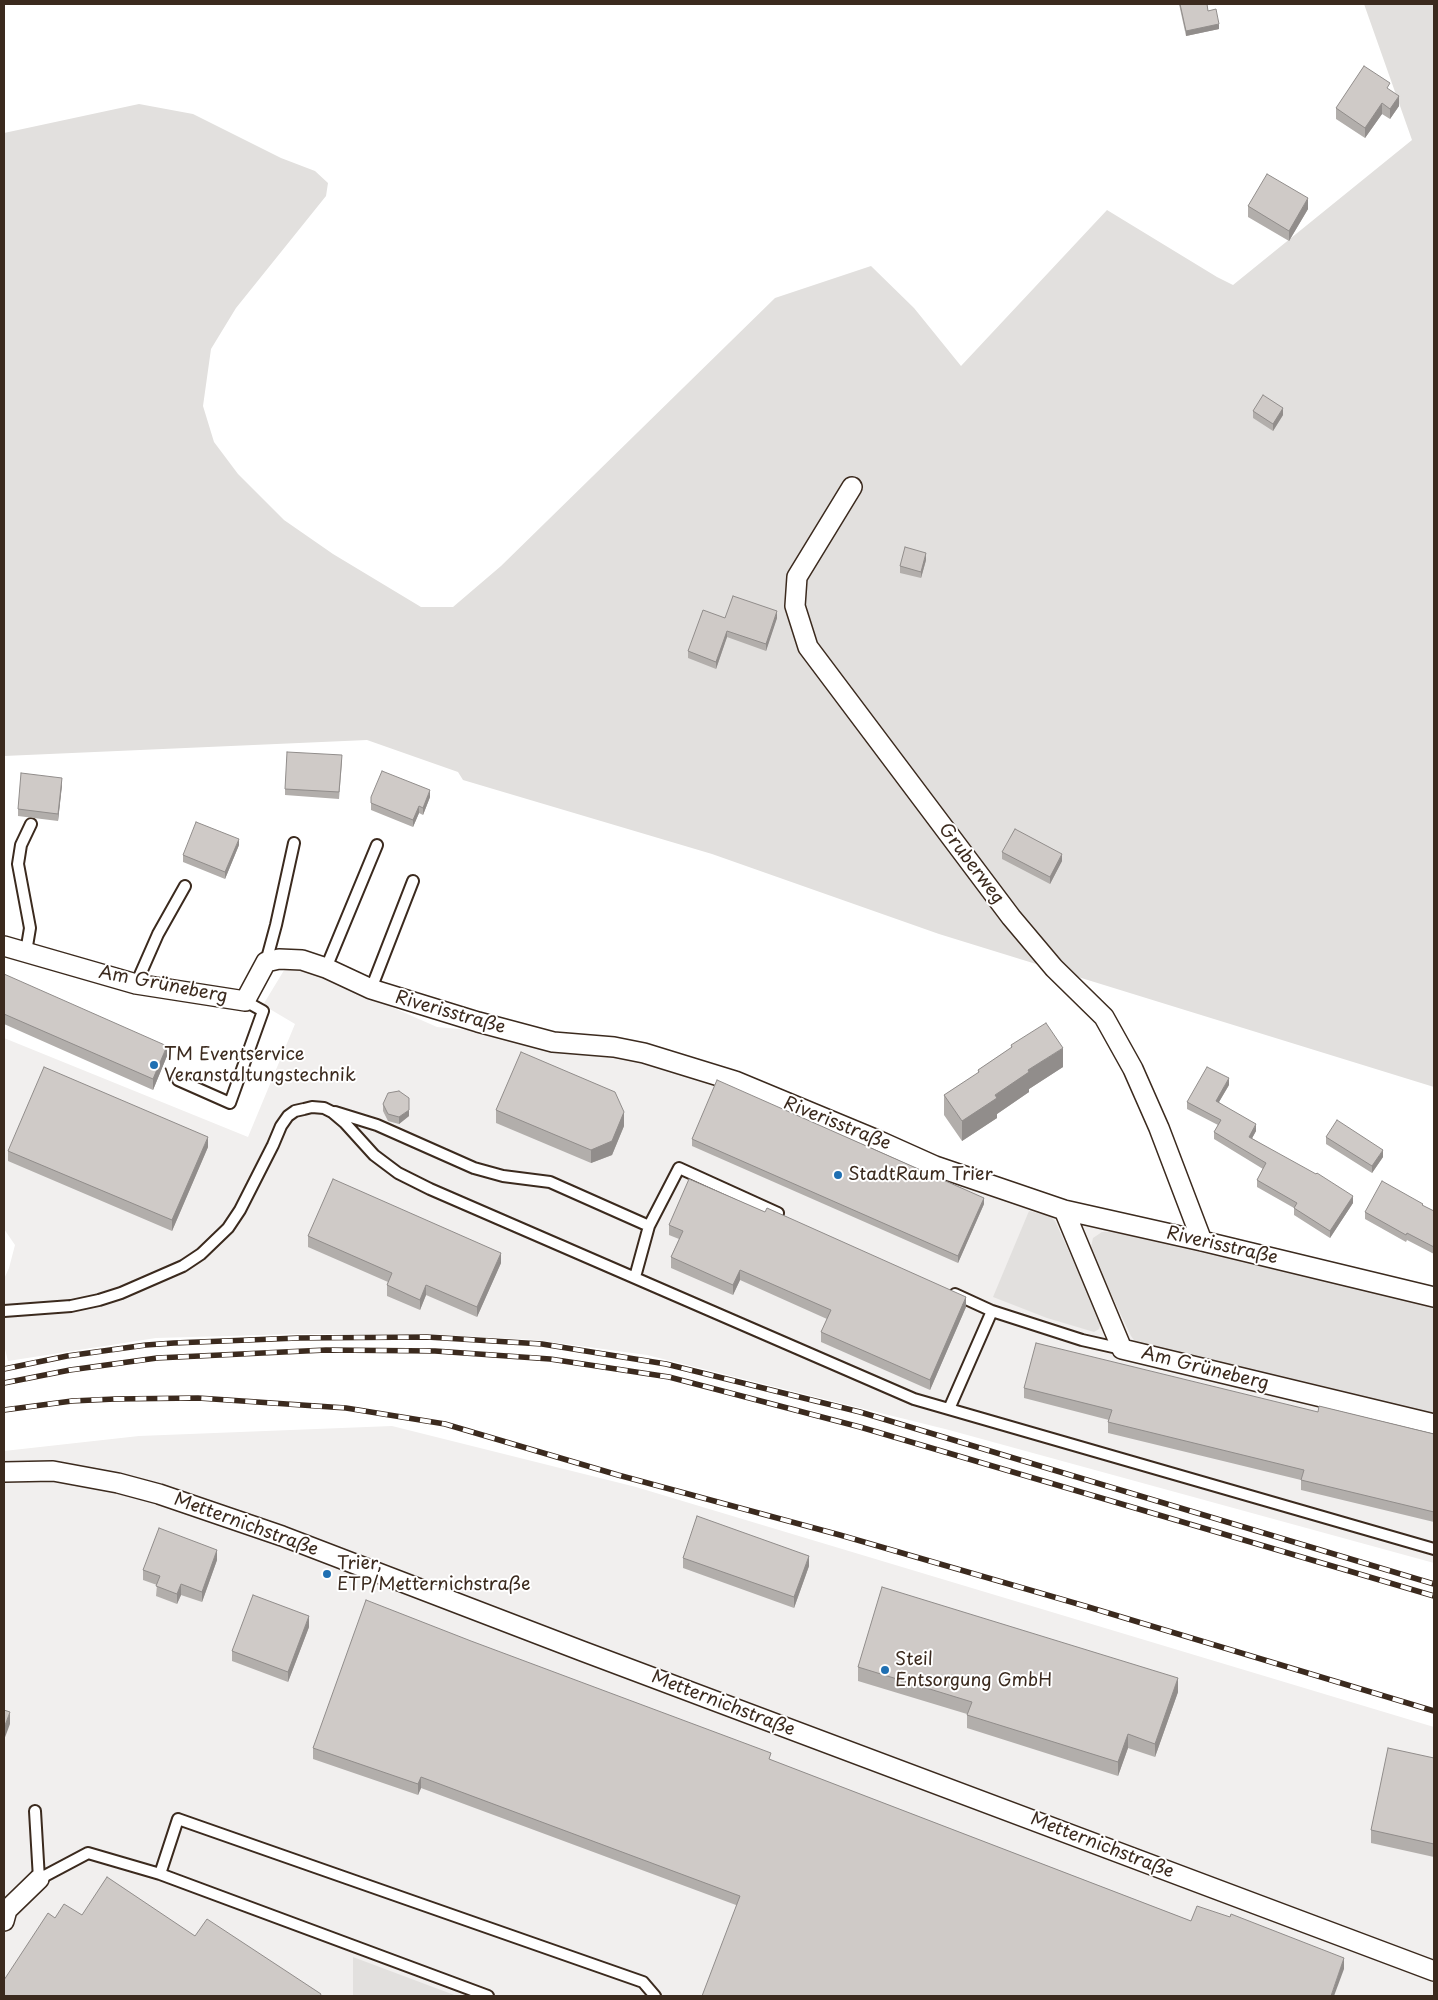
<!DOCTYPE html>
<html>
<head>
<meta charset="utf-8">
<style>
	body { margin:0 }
	#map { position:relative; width:1438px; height:2000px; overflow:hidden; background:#fff; font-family:"Playpen Sans",sans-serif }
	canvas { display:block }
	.frame { position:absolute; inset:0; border:5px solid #3b2a1e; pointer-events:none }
</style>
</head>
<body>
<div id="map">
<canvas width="1438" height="2000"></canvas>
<div class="frame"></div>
</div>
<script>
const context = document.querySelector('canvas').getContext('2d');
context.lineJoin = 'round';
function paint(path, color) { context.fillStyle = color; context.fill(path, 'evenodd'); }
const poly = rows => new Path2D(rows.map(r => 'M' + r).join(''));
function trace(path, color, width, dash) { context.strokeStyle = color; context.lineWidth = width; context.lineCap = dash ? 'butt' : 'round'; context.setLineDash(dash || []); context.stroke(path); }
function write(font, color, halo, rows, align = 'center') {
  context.font = font + ' "Playpen Sans",sans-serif'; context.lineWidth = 4; context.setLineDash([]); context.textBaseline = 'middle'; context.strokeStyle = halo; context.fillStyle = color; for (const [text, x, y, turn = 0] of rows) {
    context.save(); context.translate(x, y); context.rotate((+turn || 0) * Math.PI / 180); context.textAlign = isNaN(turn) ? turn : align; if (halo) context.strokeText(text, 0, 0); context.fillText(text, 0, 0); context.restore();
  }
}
const built = poly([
	[289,962,437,1027,480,1031,647,1057,946,1173,1434,1304,1434,1563,949,1430,647,1355,536,1340,424,1334,296,1334,156,1338,8,1361,4,1345,4,1279,9,1268,15,1245,4,1229,4,1038,248,1137,295,1024,263,1005],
	[392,1426,636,1487,1434,1727,1434,1996,4,1996,4,1451,139,1436]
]);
const green = poly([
	[1364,4,1434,4,1434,1087,939,934,712,854,463,780,458,772,367,740,4,756,4,133,139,104,193,114,281,158,315,171,328,183,326,196,236,308,211,349,203,406,214,442,238,474,284,520,333,554,421,607,453,607,501,566,775,298,871,266,914,308,961,366,1107,210,1217,277,1233,285,1412,140],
	[1029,1211,1050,1216,1055,1221,1101,1322,1099,1329,1094,1332,1047,1318,993,1297],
	[1102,1232,1113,1232,1431,1306,1434,1310,1434,1414,1307,1382,1137,1344,1131,1336,1093,1256,1091,1247,1093,1238],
	[353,1957,457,1996,353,1996]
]);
const service = poly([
	[26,952,30,928,18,864,21,845,31,824],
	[266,962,276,925,294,843],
	[326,968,377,845],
	[136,984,158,934,185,886],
	[371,989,413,881],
	[178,1080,230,1103,263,1011,245,1001],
	[335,1112,377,1125,474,1168,503,1176,550,1182,649,1226],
	[635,1277,649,1226,679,1168,778,1213],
	[4,1311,71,1306,99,1300,121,1293,183,1266,201,1254,228,1228,240,1210,273,1145,281,1126,288,1116,295,1111,304,1109,312,1107,324,1108,332,1112,345,1123,374,1155,398,1173,430,1189,914,1399,1434,1549],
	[992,1311,1082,1340,1122,1349],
	[949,1409,992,1311,955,1294],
	[35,1811,39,1879,88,1853,160,1874],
	[488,1996,160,1874,178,1819,643,1982,655,1996]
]);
const minor = poly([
	[852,487,797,577,795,606,808,647,1011,917,1054,968,1104,1017,1133,1069,1159,1128,1202,1241],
	[4,946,136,984,245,1001,266,962,279,959,302,960,326,968,371,989,478,1022,553,1042,614,1047,644,1053,735,1081,877,1140,935,1166,1064,1210,1202,1241,1434,1297],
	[1064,1210,1122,1349,1434,1424],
	[4,1472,53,1471,118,1483,159,1494,282,1536,582,1651,1434,1971],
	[4,1921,7,1910,39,1879]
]);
const rail = poly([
	[4,1369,67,1356,146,1345,174,1343,298,1338,427,1337,542,1344,666,1364,860,1412,1434,1584],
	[4,1383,70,1370,157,1358,326,1350,435,1351,550,1359,669,1377,860,1427,1434,1596],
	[4,1410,72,1401,115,1399,198,1398,346,1408,445,1424,618,1475,840,1535,1085,1606,1434,1711]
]);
const wall = poly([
	[1179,4,1207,4,1208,11,1219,29,1186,36],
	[1390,90,1399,106,1390,119,1382,114,1365,138,1336,119,1336,108],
	[1248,206,1308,209,1289,241,1248,217],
	[1253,411,1283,415,1273,431,1253,418],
	[926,560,921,578,900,573,900,566],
	[725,618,777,618,766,651,727,637,716,669,688,658,688,651],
	[342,762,339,799,285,795,285,789],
	[62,785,58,821,18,816,18,809],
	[371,797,430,797,423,815,419,813,413,827,371,810],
	[239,845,225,879,183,862,183,855],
	[1002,852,1062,861,1050,884,1002,859],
	[4,974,167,1056,153,1090,4,1024],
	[1011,1045,1063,1067,1029,1089,1029,1092,997,1114,997,1118,962,1141,944,1115,944,1095,978,1073,978,1070,1011,1048],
	[1229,1085,1219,1102,1256,1131,1252,1138,1353,1203,1330,1238,1294,1215,1294,1208,1257,1187,1257,1180,1263,1169,1214,1139,1214,1132,1218,1125,1187,1109,1187,1102],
	[383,1104,409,1116,399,1124,388,1121,383,1111],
	[496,1110,624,1126,612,1155,591,1163,496,1123],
	[1326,1137,1383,1157,1372,1173,1326,1144],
	[692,1139,984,1204,958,1263,692,1146],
	[208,1147,172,1231,8,1161,8,1151],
	[1423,1206,1434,1211,1434,1254,1407,1240,1406,1242,1365,1219,1365,1212],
	[669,1225,966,1307,930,1390,821,1342,821,1332,827,1319,740,1280,733,1295,671,1268,671,1257,679,1239,669,1235],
	[308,1236,501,1263,477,1317,426,1295,420,1310,387,1296,387,1285,388,1282,308,1247],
	[1024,1388,1318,1412,1434,1434,1434,1522,1301,1490,1301,1480,1108,1433,1108,1422,1109,1420,1024,1398],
	[683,1558,809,1566,794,1608,683,1568],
	[217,1560,202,1602,181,1595,177,1604,156,1596,157,1585,143,1580,143,1570],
	[309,1627,288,1682,232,1661,232,1651],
	[858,1667,1178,1692,1155,1757,1128,1748,1118,1776,967,1728,967,1714,858,1681],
	[313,1748,771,1760,1191,1921,1344,1969,736,1905,421,1788,418,1795,313,1759],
	[1434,1758,1434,1857,1371,1843,1371,1830]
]);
const shadedWall = poly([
	[1219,24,1219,29,1186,36,1186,31],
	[1399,96,1399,106,1390,119,1390,109],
	[1382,103,1382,114,1365,138,1365,128],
	[1308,198,1308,209,1289,241,1289,231],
	[1283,408,1283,415,1273,431,1273,424],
	[926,553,926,560,921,578,921,572],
	[777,611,777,618,766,651,766,644],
	[727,631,727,637,716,669,716,662],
	[62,778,62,785,58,821,58,814],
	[430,790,430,797,423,815,423,808],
	[419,806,419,813,413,827,413,820],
	[239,839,239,845,225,879,225,872],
	[1062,854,1062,861,1050,884,1050,877],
	[167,1046,167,1056,153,1090,153,1079],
	[1063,1048,1063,1067,1029,1089,1029,1092,997,1114,997,1118,962,1141,962,1121,1028,1070],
	[1229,1078,1229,1085,1216,1107,1216,1101],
	[409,1110,409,1116,399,1124,399,1117],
	[624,1112,624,1126,612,1155,591,1163,591,1150],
	[1256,1124,1256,1131,1249,1144,1249,1137],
	[208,1137,208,1147,172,1231,172,1220],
	[1383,1150,1383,1157,1372,1173,1372,1166],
	[1353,1196,1353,1203,1330,1238,1330,1231],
	[984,1198,984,1204,958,1263,958,1256],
	[501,1253,501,1263,477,1317,477,1307],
	[740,1270,740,1280,733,1295,733,1285],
	[426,1285,426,1295,420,1310,420,1300],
	[966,1297,966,1307,930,1390,930,1380],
	[217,1550,217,1560,202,1602,202,1592],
	[809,1556,809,1566,794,1608,794,1597],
	[181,1584,181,1595,177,1604,177,1594],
	[309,1616,309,1627,288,1682,288,1672],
	[1178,1678,1178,1692,1155,1757,1155,1744],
	[10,1712,10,1724,4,1740,4,1728],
	[1128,1734,1128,1748,1118,1776,1118,1762],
	[421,1777,421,1788,418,1795,418,1784],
	[1344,1958,1344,1969,1334,1996,1331,1996]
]);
const building = poly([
	[1180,4,1207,4,1208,11,1216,9,1219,24,1186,31,1180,4],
	[1364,66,1390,83,1387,88,1399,96,1390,109,1382,103,1365,128,1336,108,1364,66],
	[1267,174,1308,198,1289,231,1248,206,1267,174],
	[1263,395,1283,408,1273,424,1253,411,1263,395],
	[905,547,926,553,921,572,900,566,905,547],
	[733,596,777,611,766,644,727,631,716,662,688,651,703,610,725,618,733,596],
	[287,752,342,755,339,792,285,789,287,752],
	[382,771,430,790,423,808,419,806,413,820,371,803,371,797,382,771],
	[21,773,62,778,58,814,18,809,21,773],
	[196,822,239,839,225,872,183,855,196,822],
	[1015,829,1062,854,1050,877,1002,852,1015,829],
	[4,974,167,1046,153,1079,4,1014,4,974],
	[1046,1023,1063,1048,1028,1070,1029,1072,995,1095,997,1098,962,1121,944,1095,979,1072,978,1070,1012,1047,1011,1045,1046,1023],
	[521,1052,615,1092,624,1112,612,1141,591,1150,496,1110,521,1052],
	[44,1067,208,1137,172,1220,8,1151,44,1067],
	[1207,1067,1229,1078,1216,1101,1256,1124,1249,1137,1316,1174,1317,1173,1353,1196,1330,1231,1294,1208,1297,1203,1257,1180,1266,1163,1214,1132,1221,1120,1187,1102,1207,1067],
	[717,1080,984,1198,958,1256,692,1139,717,1080],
	[399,1091,409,1098,409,1110,399,1117,388,1114,383,1104,388,1093,399,1091],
	[1337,1120,1383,1150,1372,1166,1326,1137,1337,1120],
	[333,1179,501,1253,477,1307,426,1285,420,1300,387,1285,392,1273,308,1236,333,1179],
	[689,1179,765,1212,767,1208,966,1297,930,1380,821,1332,831,1310,740,1270,733,1285,671,1257,683,1231,669,1225,689,1179],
	[1382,1181,1423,1204,1422,1205,1434,1211,1434,1247,1407,1233,1406,1235,1365,1212,1382,1181],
	[1036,1343,1318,1412,1319,1406,1434,1434,1434,1512,1301,1480,1304,1470,1108,1422,1112,1410,1024,1388,1036,1343],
	[697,1516,809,1556,794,1597,683,1558,697,1516],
	[159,1528,217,1550,202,1592,181,1584,177,1594,156,1586,160,1576,143,1570,159,1528],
	[882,1587,1178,1678,1155,1744,1128,1734,1118,1762,967,1715,972,1702,858,1667,882,1587],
	[253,1595,309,1616,288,1672,232,1651,253,1595],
	[366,1600,471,1641,771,1753,769,1759,1191,1921,1197,1906,1230,1917,1231,1914,1344,1958,1331,1996,702,1996,740,1896,421,1777,418,1784,313,1748,366,1600],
	[4,1710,10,1712,4,1728,4,1710],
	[1388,1748,1434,1758,1434,1844,1371,1830,1388,1748],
	[107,1877,195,1936,207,1919,321,1994,320,1996,4,1996,4,1980,48,1913,55,1918,64,1904,82,1915,107,1877]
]);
const markers = [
	[154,1065,5,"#1f6fb2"],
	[838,1175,5,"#1f6fb2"],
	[327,1574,5,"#1f6fb2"],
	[885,1670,5,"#1f6fb2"]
];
const streetNames = [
	["Gruberweg",971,864,53],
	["Am Grüneberg",163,985,11],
	["Riverisstraße",450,1013,16],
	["Riverisstraße",837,1124,22],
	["Riverisstraße",1222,1246,13],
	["Am Grüneberg",1205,1369,14],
	["Metternichstraße",246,1525,20],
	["Metternichstraße",723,1704,21],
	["Metternichstraße",1102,1846,21]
];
const poiNames = [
	["TM Eventservice",164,1055],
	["Veranstaltungstechnik",164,1076],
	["StadtRaum Trier",848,1175],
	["Trier,",337,1564],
	["ETP/Metternichstraße",337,1585],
	["Steil",895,1660],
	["Entsorgung GmbH",895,1681]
];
paint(built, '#f1efee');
paint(green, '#e2e0de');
trace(service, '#3b2a1e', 14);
trace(minor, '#3b2a1e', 22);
trace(service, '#fff', 10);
trace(minor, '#fff', 19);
trace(rail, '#3b2a1e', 5.5);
trace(rail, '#fff', 4, [11]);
paint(wall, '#b2aeab');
paint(shadedWall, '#918d8b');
paint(building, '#cfcac7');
trace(building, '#918d8b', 1);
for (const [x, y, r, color] of markers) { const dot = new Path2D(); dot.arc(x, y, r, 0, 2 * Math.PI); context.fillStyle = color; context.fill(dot); trace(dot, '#fff', 2); }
write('18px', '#3b2a1e', '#fff', streetNames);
write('18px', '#3b2a1e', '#fff', poiNames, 'left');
</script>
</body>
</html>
